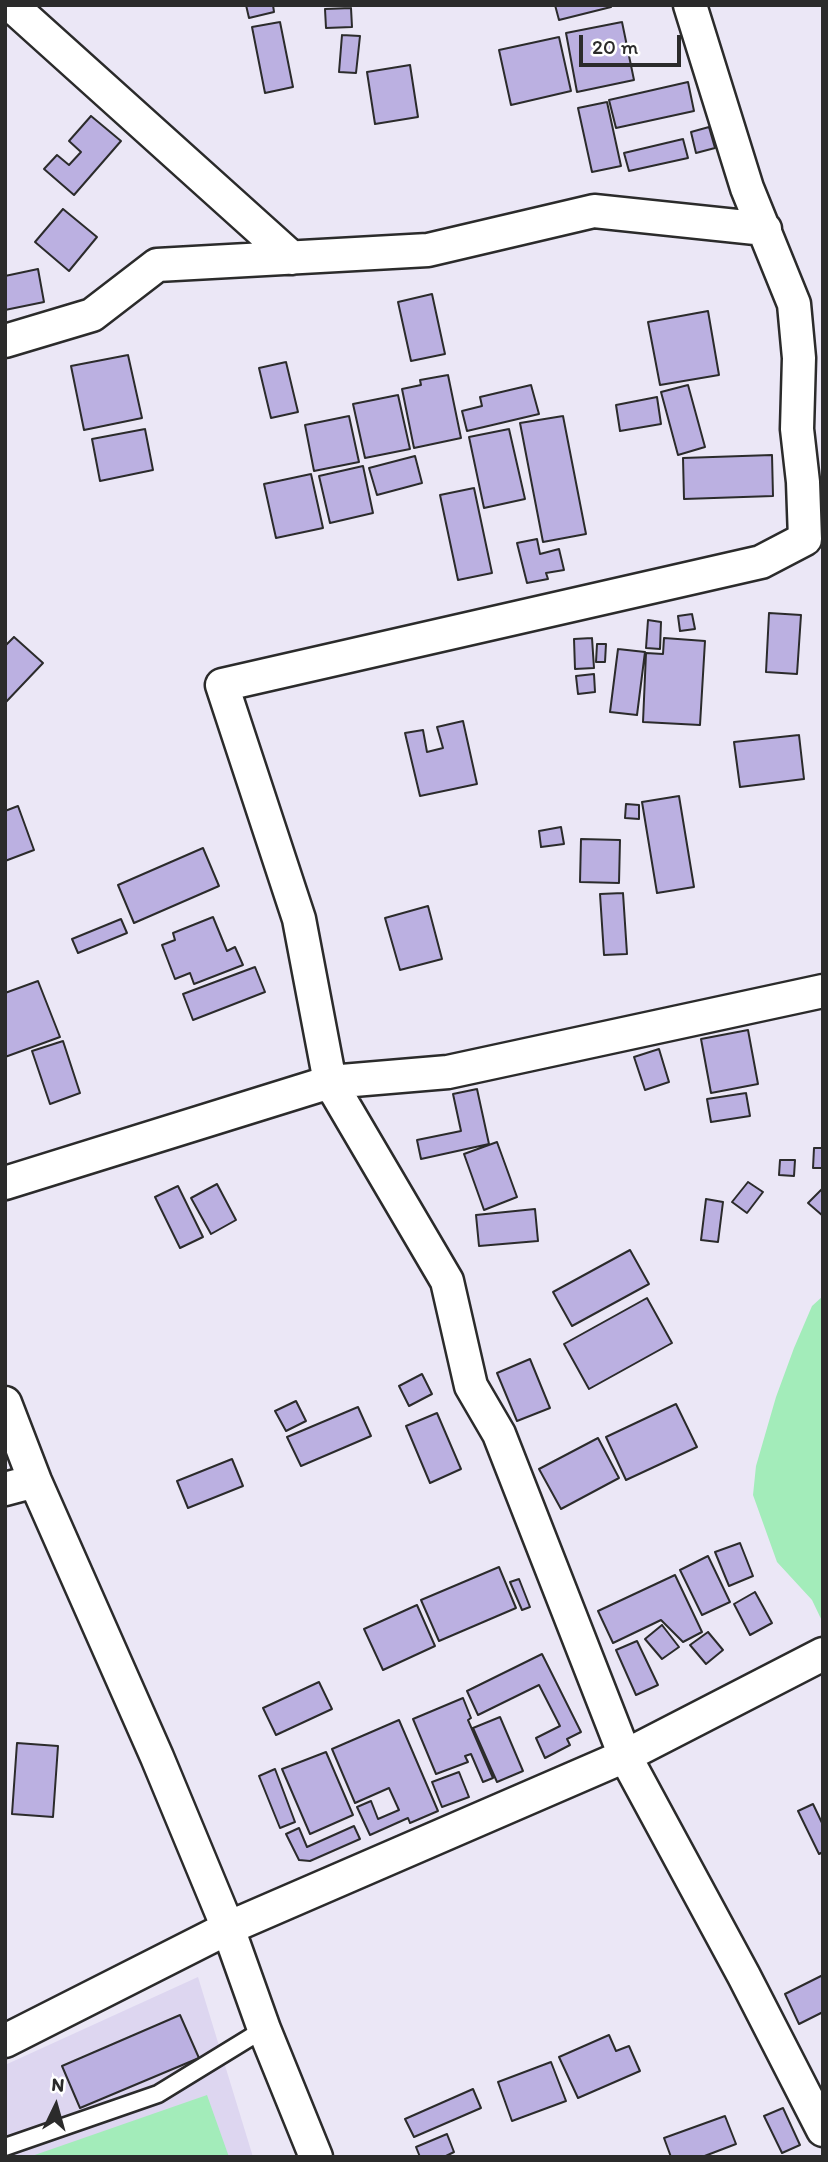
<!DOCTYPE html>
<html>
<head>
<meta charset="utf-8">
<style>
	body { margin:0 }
	#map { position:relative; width:828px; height:2162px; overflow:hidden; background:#ebe7f6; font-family:Itim,sans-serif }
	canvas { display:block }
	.frame { position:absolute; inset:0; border:7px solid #2b2b2b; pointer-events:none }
	.north { position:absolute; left:21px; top:2071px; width:70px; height:70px; -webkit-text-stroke:5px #fff; paint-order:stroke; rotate:5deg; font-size:19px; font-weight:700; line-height:28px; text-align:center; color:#2b2b2b }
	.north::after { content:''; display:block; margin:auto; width:24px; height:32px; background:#2b2b2b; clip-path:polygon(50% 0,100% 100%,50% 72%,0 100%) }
	.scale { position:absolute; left:579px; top:35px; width:102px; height:32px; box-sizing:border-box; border:4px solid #2b2b2b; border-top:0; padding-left:9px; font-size:21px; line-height:24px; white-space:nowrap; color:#2b2b2b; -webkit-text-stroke:5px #fff; paint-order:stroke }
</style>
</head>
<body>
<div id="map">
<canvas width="828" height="2162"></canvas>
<div class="frame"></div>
<div class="north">N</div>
<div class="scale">20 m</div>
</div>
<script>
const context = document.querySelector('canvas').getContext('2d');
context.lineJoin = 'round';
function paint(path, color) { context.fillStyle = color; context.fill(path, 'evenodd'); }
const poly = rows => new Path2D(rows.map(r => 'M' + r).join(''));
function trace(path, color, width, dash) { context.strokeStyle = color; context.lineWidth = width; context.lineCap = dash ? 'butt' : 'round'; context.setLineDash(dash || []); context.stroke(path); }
const built = poly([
	[198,1977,253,2157,5,2157,5,2065]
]);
const green = poly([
	[823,1296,823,1623,812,1600,777,1562,753,1495,756,1466,776,1397,794,1348,812,1306],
	[207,2095,229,2157,29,2157]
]);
const building = poly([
	[246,5,273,5,274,12,249,18,246,5],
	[555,5,611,5,611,7,559,20,555,5],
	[351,8,352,27,326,28,325,9,351,8],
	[280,22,293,87,265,93,252,27,280,22],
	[622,22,634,80,577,92,566,33,622,22],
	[342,35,360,36,356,73,339,72,342,35],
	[559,37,571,91,511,105,499,50,559,37],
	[410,65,418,117,375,124,367,72,410,65],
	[688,82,694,111,616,128,609,100,688,82],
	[607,102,621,166,592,172,578,108,607,102],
	[91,116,121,141,74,195,44,169,57,155,69,165,81,152,69,141,91,116],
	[709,127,715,148,696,153,691,132,709,127],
	[683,139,688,158,629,171,624,153,683,139],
	[63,209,97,237,69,271,35,242,63,209],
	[38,269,44,302,5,310,5,276,38,269],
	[432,294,445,354,411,361,398,302,432,294],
	[708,311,719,375,660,385,648,322,708,311],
	[128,355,142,418,84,430,71,366,128,355],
	[286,362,298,412,271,418,259,368,286,362],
	[448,375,461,438,414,448,402,389,421,385,420,380,448,375],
	[531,385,539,414,467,431,462,411,482,406,480,397,531,385],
	[688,385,705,447,678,455,661,392,688,385],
	[398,395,410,449,365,458,353,404,398,395],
	[657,397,661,424,620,431,616,405,657,397],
	[349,416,359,462,314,471,305,425,349,416],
	[563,416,586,534,543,542,520,423,563,416],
	[145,429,153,470,100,481,92,439,145,429],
	[509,429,525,499,484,508,469,437,509,429],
	[772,455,773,496,684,499,683,458,772,455],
	[415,456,422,483,377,495,369,468,415,456],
	[363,466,373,513,330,523,319,476,363,466],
	[311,474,323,528,276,538,264,484,311,474],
	[474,488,492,573,458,580,440,495,474,488],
	[537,539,540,554,559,549,564,570,546,573,548,579,527,583,517,543,537,539],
	[769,613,801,615,797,674,766,672,769,613],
	[692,614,695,629,680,631,678,616,692,614],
	[648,620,661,622,660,649,646,648,648,620],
	[14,637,43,663,5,703,5,646,14,637],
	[592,638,594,668,575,669,574,639,592,638],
	[664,638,705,641,700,725,643,722,646,653,663,654,664,638],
	[597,644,606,644,605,662,596,662,597,644],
	[618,649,645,652,637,715,610,712,618,649],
	[594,674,595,692,578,694,576,676,594,674],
	[463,721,477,784,420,796,405,733,423,730,427,752,443,748,437,727,463,721],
	[799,735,804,779,740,787,734,742,799,735],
	[679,796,694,887,657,893,642,802,679,796],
	[626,804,639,805,639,819,625,818,626,804],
	[18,806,34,850,5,861,5,811,18,806],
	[561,827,564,844,541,847,539,831,561,827],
	[581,839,620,840,619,883,580,882,581,839],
	[203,848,219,886,134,923,118,885,203,848],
	[623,893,627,954,604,955,600,894,623,893],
	[428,906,442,959,400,970,385,918,428,906],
	[213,917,227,951,235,947,243,965,194,984,190,973,175,979,162,945,175,940,173,933,213,917],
	[121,919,127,933,78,953,72,939,121,919],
	[255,967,265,992,193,1020,183,994,255,967],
	[38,981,60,1037,5,1057,5,993,38,981],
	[748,1030,758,1084,711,1093,701,1039,748,1030],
	[63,1041,80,1093,50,1104,32,1051,63,1041],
	[659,1049,669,1082,645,1090,634,1057,659,1049],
	[477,1089,489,1144,421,1159,417,1140,461,1131,453,1094,477,1089],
	[746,1093,750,1116,711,1122,707,1099,746,1093],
	[497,1142,517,1197,484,1210,464,1154,497,1142],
	[814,1148,823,1148,823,1168,813,1168,814,1148],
	[780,1160,795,1160,794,1176,779,1175,780,1160],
	[748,1182,763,1192,747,1213,732,1202,748,1182],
	[217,1184,236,1220,211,1234,191,1198,217,1184],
	[178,1186,203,1237,180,1248,155,1197,178,1186],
	[823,1188,823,1216,808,1203,823,1188],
	[706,1199,723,1202,718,1242,701,1240,706,1199],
	[535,1209,538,1241,479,1246,476,1215,535,1209],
	[630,1250,649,1284,572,1326,553,1292,630,1250],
	[647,1298,672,1343,589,1389,564,1344,647,1298],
	[530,1359,550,1408,517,1421,497,1373,530,1359],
	[422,1374,432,1394,409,1406,399,1386,422,1374],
	[296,1401,306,1421,286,1431,275,1411,296,1401],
	[676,1404,697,1447,626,1480,606,1437,676,1404],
	[358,1407,371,1436,301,1466,287,1437,358,1407],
	[437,1413,461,1469,430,1483,406,1426,437,1413],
	[598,1438,619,1478,561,1509,539,1469,598,1438],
	[232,1459,243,1486,188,1508,177,1481,232,1459],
	[740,1543,753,1576,729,1586,715,1552,740,1543],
	[708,1556,730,1602,702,1615,680,1570,708,1556],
	[499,1567,516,1608,439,1641,421,1600,499,1567],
	[675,1575,702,1632,683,1642,661,1620,613,1643,598,1611,675,1575],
	[519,1579,530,1607,522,1610,510,1582,519,1579],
	[755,1592,772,1623,750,1635,734,1604,755,1592],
	[417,1605,435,1646,383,1670,364,1629,417,1605],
	[662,1625,679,1647,662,1659,645,1639,662,1625],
	[708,1632,723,1650,706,1664,690,1645,708,1632],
	[637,1641,658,1685,636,1695,616,1650,637,1641],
	[542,1654,581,1732,567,1739,570,1745,545,1758,536,1738,560,1726,539,1685,478,1715,467,1691,542,1654],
	[319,1682,332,1709,276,1735,263,1708,319,1682],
	[463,1698,471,1718,468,1720,493,1778,483,1782,471,1754,465,1756,468,1762,436,1774,413,1719,463,1698],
	[500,1717,523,1771,497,1782,473,1728,500,1717],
	[399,1720,438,1811,410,1823,408,1818,370,1835,357,1807,371,1801,378,1819,399,1810,389,1788,355,1803,332,1749,399,1720],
	[17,1743,58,1746,53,1817,12,1814,17,1743],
	[326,1752,353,1815,310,1834,282,1769,326,1752],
	[275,1769,295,1822,280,1828,259,1776,275,1769],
	[459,1772,469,1797,442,1807,432,1782,459,1772],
	[813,1804,823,1825,823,1852,819,1854,798,1811,813,1804],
	[354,1826,360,1839,310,1861,299,1860,286,1834,299,1828,307,1847,354,1826],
	[823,1975,823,2012,799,2024,785,1994,823,1975],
	[180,2015,199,2058,80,2108,62,2066,180,2015],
	[609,2035,616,2051,629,2046,640,2071,578,2098,559,2057,609,2035],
	[551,2062,566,2101,512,2121,498,2082,551,2062],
	[473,2089,481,2108,414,2137,405,2119,473,2089],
	[783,2108,800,2145,782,2153,764,2116,783,2108],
	[725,2116,736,2144,702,2157,671,2157,664,2138,725,2116],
	[447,2134,454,2152,444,2157,420,2157,416,2147,447,2134]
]);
const lane = poly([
	[5,2147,158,2094,264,2029]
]);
const street = poly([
	[11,5,292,258],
	[690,5,747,188,794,304,799,358,797,429,803,482,805,539,761,562,222,685,299,919,330,1082,447,1281,471,1386,499,1434,625,1756,744,1976,823,2130],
	[5,341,92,315,157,265,428,250,594,211,765,229],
	[5,1183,330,1082,448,1072,823,991],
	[5,1403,35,1481,157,1757,228,1928,264,2029,316,2157],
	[5,1489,35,1481],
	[5,2041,228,1928,625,1756,823,1654]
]);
paint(built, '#ddd6f0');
paint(green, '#a3ecba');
paint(building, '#bbb0e1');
trace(building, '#2b2b2b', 2);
trace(lane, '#2b2b2b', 21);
trace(street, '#2b2b2b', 37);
trace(lane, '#fff', 16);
trace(street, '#fff', 32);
</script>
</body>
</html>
